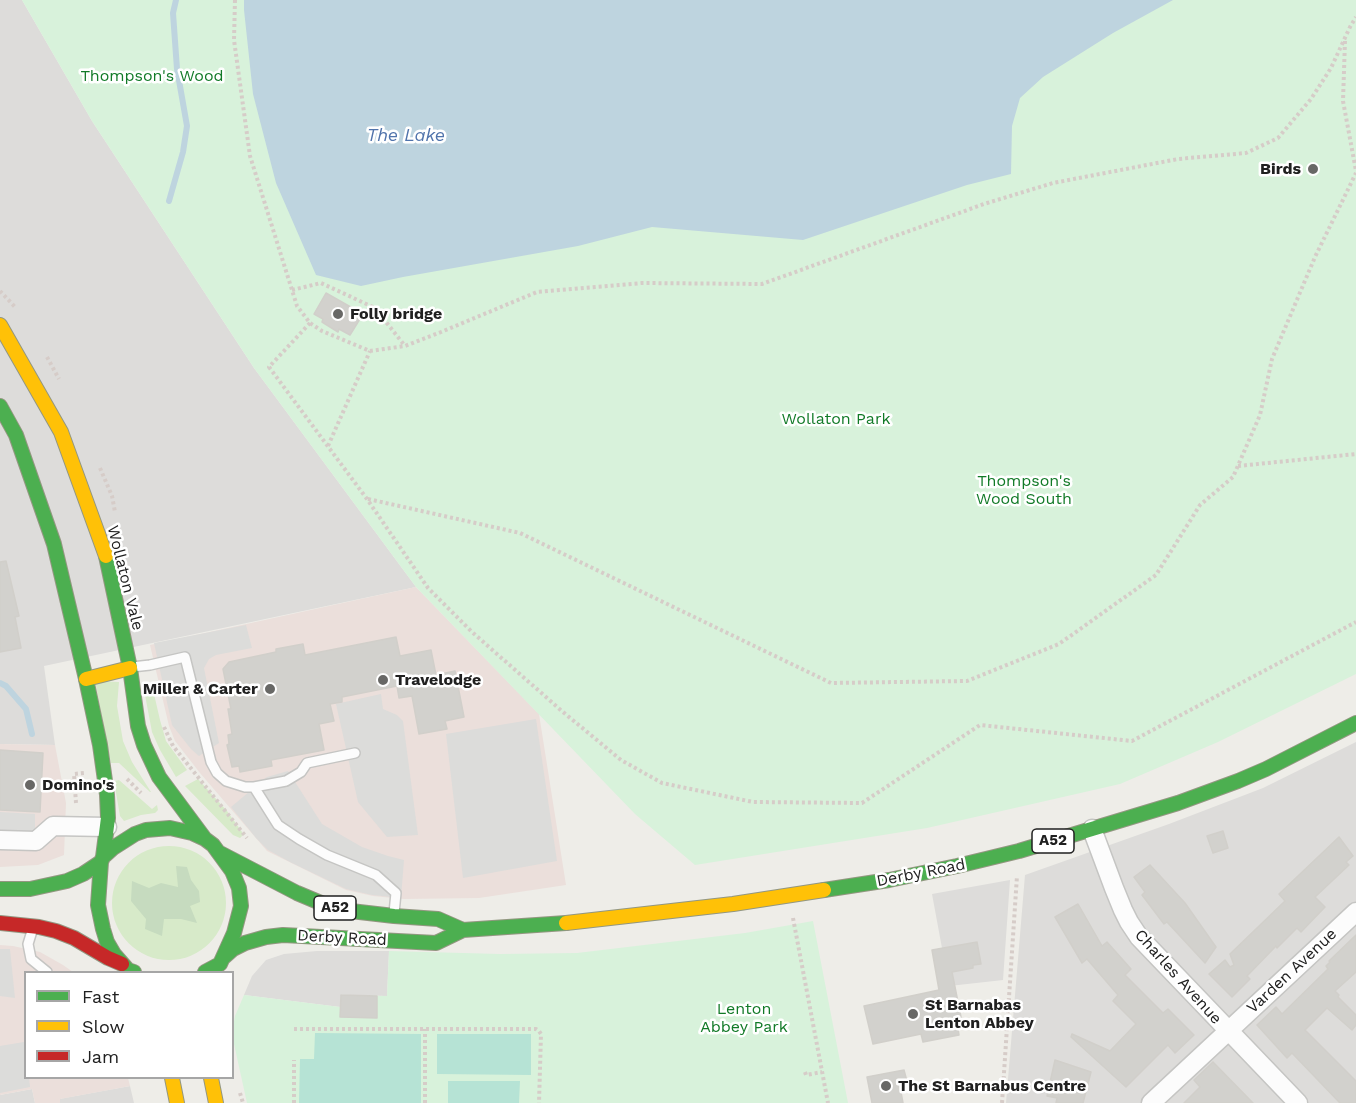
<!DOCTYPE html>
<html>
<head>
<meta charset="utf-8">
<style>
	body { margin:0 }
	#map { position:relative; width:1356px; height:1103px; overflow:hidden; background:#eeede8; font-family:"Work Sans",sans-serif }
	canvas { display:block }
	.legend { position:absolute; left:24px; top:971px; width:210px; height:108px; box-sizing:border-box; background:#fff; border:2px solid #a6a6a6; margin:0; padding:8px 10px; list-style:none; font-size:18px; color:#202020 }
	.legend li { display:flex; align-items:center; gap:12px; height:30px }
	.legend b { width:30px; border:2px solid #a6a6a6 }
</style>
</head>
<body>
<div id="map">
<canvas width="1356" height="1103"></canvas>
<ul class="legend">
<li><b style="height:8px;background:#4caf50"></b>Fast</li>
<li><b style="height:8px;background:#ffc107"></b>Slow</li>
<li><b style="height:8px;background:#c62828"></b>Jam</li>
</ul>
</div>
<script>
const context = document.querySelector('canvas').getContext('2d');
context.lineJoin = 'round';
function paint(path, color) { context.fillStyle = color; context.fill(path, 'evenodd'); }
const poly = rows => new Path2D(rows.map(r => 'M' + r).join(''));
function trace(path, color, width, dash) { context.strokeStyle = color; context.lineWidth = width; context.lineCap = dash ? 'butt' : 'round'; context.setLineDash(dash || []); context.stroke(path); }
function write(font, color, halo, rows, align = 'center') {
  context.font = font + ' "Work Sans",sans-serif'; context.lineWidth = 5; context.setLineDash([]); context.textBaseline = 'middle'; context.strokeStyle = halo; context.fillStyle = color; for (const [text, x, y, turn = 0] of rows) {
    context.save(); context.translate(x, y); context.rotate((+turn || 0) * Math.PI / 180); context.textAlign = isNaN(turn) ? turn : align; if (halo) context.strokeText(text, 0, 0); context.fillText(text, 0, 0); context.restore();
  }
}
const residential = poly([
	[0,0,22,0,92,121,254,368,416,587,44,666,55,745,0,744],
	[1356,742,1356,1103,1006,1103,1025,875,1169,824,1263,788],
	[1010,880,1003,980,949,986,932,894],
	[317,951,389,951,387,996,341,995,340,1007,244,995,252,976,266,960,284,954],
	[130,1086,134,1103,60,1103,59,1099],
	[32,1089,35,1103,0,1103,0,1095]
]);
const commercial = poly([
	[416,587,539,714,566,885,479,898,404,899,383,897,373,896,346,890,267,851,200,773,175,741,169,726,150,645],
	[0,744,55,745,66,803,64,855,38,865,0,867],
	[0,945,13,946,40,952,63,965,73,972,26,972,26,1078,128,1078,130,1086,60,1099,60,1103,35,1103,32,1089,0,1095]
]);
const religious = poly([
	[246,625,252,648,216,655,209,659,204,668,219,743,199,756,191,749,172,725,154,643],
	[381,694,383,709,397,715,403,721,418,835,387,837,358,802,336,704],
	[536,719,557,861,463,878,446,734],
	[288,771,322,824,362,847,388,856,404,860,401,898,372,895,346,889,290,862,268,850,256,838,231,807,267,777],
	[0,812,35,814,35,832,0,836],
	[0,949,10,949,15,998,0,996],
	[24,1042,26,1054,26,1078,29,1078,30,1087,0,1093,0,1046]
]);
const grass = poly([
	[95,681,119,682,117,706,123,741,132,762,151,792,150,792,119,763,111,763],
	[154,694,160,720,166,741,187,770,176,777,160,750,152,732,145,695],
	[198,779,227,811,242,832,243,835,240,838,233,835,185,786],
	[119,780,152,809,157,805,158,810,155,813,141,815,124,821,120,816,114,781],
	'112 903a57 57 0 1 1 114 0a57 57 0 1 1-114 0Z'
]);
const forest = poly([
	[176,866,187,867,191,880,199,891,200,902,190,906,197,923,181,919,164,919,162,936,145,929,146,919,131,901,132,881,149,888,161,883,178,887]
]);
const park = poly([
	[22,0,1356,0,1356,674,1218,742,1120,784,927,828,695,865,635,814,416,587,254,368,92,121],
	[813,921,848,1103,247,1103,234,1044,233,1027,235,1016,244,995,340,1007,341,995,387,996,389,951,500,954,577,953,745,933]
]);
const pitch = poly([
	[315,1033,421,1034,421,1103,299,1103,300,1059,314,1059],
	[437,1034,531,1034,531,1075,437,1074],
	[448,1081,520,1081,519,1103,448,1103]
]);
const water = poly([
	[244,0,1173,0,1113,33,1043,77,1020,98,1012,126,1011,174,967,185,803,240,652,227,578,246,403,277,361,286,316,275,276,183,253,94,244,10]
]);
const stream = poly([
	[169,201,183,152,187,126,177,69,173,13,176,0],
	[0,683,6,686,26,709,32,734]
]);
const building = poly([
	[326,293,363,314,350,335,339,329,338,332,322,322,323,319,314,314,326,293],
	[6,561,19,616,15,617,21,648,0,652,0,562,6,561],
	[396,637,400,656,431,650,436,675,455,671,464,717,445,721,447,729,419,734,412,696,399,698,397,686,342,697,342,702,330,704,334,721,319,724,324,750,271,760,272,766,240,772,239,766,232,767,227,745,229,744,228,735,232,734,228,709,231,709,223,669,229,662,276,652,276,649,303,644,305,655,396,637],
	[0,750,43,753,40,812,0,810,0,750],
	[1223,831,1228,848,1213,853,1207,836,1223,831],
	[1339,837,1353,856,1346,862,1349,865,1315,897,1325,907,1301,932,1297,928,1277,948,1276,946,1247,976,1250,979,1232,997,1209,974,1225,960,1230,967,1234,965,1230,954,1285,901,1279,894,1339,837],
	[1150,865,1185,903,1216,947,1205,963,1167,922,1164,924,1142,895,1145,892,1134,877,1150,865],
	[1078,904,1102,946,1107,942,1131,969,1125,975,1163,1013,1168,1009,1194,1035,1175,1053,1168,1045,1126,1087,1071,1037,1072,1034,1110,1051,1136,1024,1113,1001,1118,995,1087,959,1082,963,1055,917,1078,904],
	[1356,935,1356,972,1335,991,1339,995,1338,997,1356,1015,1356,1025,1352,1030,1327,1008,1305,1030,1356,1081,1356,1103,1340,1103,1292,1053,1287,1058,1257,1025,1276,1007,1282,1014,1328,969,1326,966,1330,962,1329,961,1356,935],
	[977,942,981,964,973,965,973,968,952,972,962,1022,957,1023,959,1035,923,1042,921,1034,873,1044,864,1006,939,990,932,950,977,942],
	[341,995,377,996,377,1018,340,1017,341,995],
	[1055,1060,1091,1072,1083,1103,1056,1103,1057,1098,1047,1096,1055,1060],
	[1213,1062,1253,1103,1184,1103,1200,1087,1194,1080,1213,1062],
	[904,1070,908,1085,900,1087,903,1103,872,1103,867,1077,904,1070]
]);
const path = poly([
	[235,0,234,40,250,156,297,306,310,323,322,331,370,351,405,346,441,332,537,292,642,283,762,284,984,204,1053,183,1178,159,1246,153,1278,138,1311,99,1331,68,1350,27,1356,17],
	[1345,41,1343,101,1356,171],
	[292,290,321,283,375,308,405,346],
	[0,291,16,308],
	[310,323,269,367,367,499,428,588,472,632,563,712,621,760,662,783,753,802,862,803,980,725,1132,741,1356,622],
	[47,357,59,379],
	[328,446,370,351],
	[1238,466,1356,454],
	[100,468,112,496,115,512],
	[368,499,520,533,831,683,967,681,1059,644,1156,575,1200,505,1233,477,1260,415,1272,359,1315,257,1356,173],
	[164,727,173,746,247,838],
	[127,779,141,793],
	[76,803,74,774,84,773],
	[793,918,828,1103],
	[294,1029,536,1029,539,1031,541,1034,539,1103],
	[805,1072,806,1075,822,1072],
	[240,1093,243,1103],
	[294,1103,294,1060],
	[425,1103,425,1029],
	[1002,1103,1017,876]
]);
const lane = poly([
	[132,667,150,665,185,657,211,762,217,773,226,781,245,787,254,787,286,781,301,772,307,763,355,753],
	[254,787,278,825,299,839,327,855,376,875,396,893,394,913],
	[32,931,28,944,31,959,47,972]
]);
const street = poly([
	[1092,829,1114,888,1123,910,1129,922,1139,937,1298,1103],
	[0,840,36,841,53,826,107,827],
	[1151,1103,1356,912]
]);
const fast = poly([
	[0,406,16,435,54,544,86,679,100,745,107,795,108,818,103,857],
	[106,556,130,668,138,726,144,745,159,777,205,839],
	[218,852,297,893,328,906,342,910,394,916,438,919,463,930,566,923],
	[0,889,30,889,67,881,83,874,101,862],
	[824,890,889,880,957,866,1019,851,1178,803,1238,781,1266,769,1356,723],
	[224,957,233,949,245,943,266,937,283,935,436,943,463,930],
	[134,972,128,970,114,954,107,942,103,929,98,905,101,862,103,857,113,848,135,834,146,830,170,828,192,833,205,839,213,845,232,871,239,888,241,906,234,933,220,964,205,972]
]);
const slow = poly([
	[0,325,61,432,106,556],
	[86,679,130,668],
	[566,923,733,904,824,890],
	[172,1078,177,1103],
	[211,1078,216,1103]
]);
const jam = poly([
	[0,923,39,927,56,931,74,938,108,958,122,964]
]);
const markers = [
	[1313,169,6,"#686866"],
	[338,314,6,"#686866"],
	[383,680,6,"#686866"],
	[270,689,6,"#686866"],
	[30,785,6,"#686866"],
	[913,1014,6,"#686866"],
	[886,1086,6,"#686866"]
];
const shields = [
	[1053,841,42],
	[335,908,42]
];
const shieldNames = [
	["A52",1053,841],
	["A52",335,908]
];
const parkNames = [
	["Thompson's Wood",152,76],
	["Wollaton Park",836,419],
	["Thompson's",1024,481],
	["Wood South",1024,499],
	["Lenton",744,1009],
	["Abbey Park",744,1027]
];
const poiNames = [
	["Birds",1301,169,"right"],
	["Folly bridge",350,314],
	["Travelodge",395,680],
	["Miller & Carter",258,689,"right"],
	["Domino's",42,785],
	["St Barnabas",925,1005],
	["Lenton Abbey",925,1023],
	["The St Barnabus Centre",898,1086]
];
const streetNames = [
	["Wollaton Vale",125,578,76],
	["Derby Road",921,873,-11],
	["Derby Road",342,938,3],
	["Varden Avenue",1292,971,-43],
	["Charles Avenue",1178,977,48]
];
const waterNames = [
	["The Lake",406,136]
];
paint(residential, '#dddcda');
paint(commercial, '#ebdfdb');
paint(religious, '#dcdcda');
paint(grass, '#d7eac9');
paint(forest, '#c6dbbf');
paint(park, '#d8f2db');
paint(pitch, '#b6e3d5');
paint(water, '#bed4df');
trace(stream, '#bed4df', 6);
paint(building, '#d2d1cd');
trace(building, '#d1cfca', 1.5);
trace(lane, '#c5c5c3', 12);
trace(street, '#c5c5c3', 21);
trace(fast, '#939781', 16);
trace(slow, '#939781', 16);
trace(jam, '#939781', 16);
trace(path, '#d6ccc8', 4, [3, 3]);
trace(lane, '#fcfcfc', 9);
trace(street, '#fcfcfc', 18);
trace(fast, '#4caf50', 14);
trace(slow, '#ffc107', 14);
trace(jam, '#c62828', 14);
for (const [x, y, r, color] of markers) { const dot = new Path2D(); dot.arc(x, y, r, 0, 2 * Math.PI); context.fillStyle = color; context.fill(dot); trace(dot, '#fff', 2); }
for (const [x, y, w] of shields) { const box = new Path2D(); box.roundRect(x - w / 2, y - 12, w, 24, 4.5); context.fillStyle = '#fff'; context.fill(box); trace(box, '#202020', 1.5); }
write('bold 15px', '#202020', null, shieldNames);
write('16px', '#117a27', '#fff', parkNames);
write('bold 16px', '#202020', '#fff', poiNames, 'left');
write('16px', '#202020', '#fff', streetNames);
write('italic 18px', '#5073ab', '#fff', waterNames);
</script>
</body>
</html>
